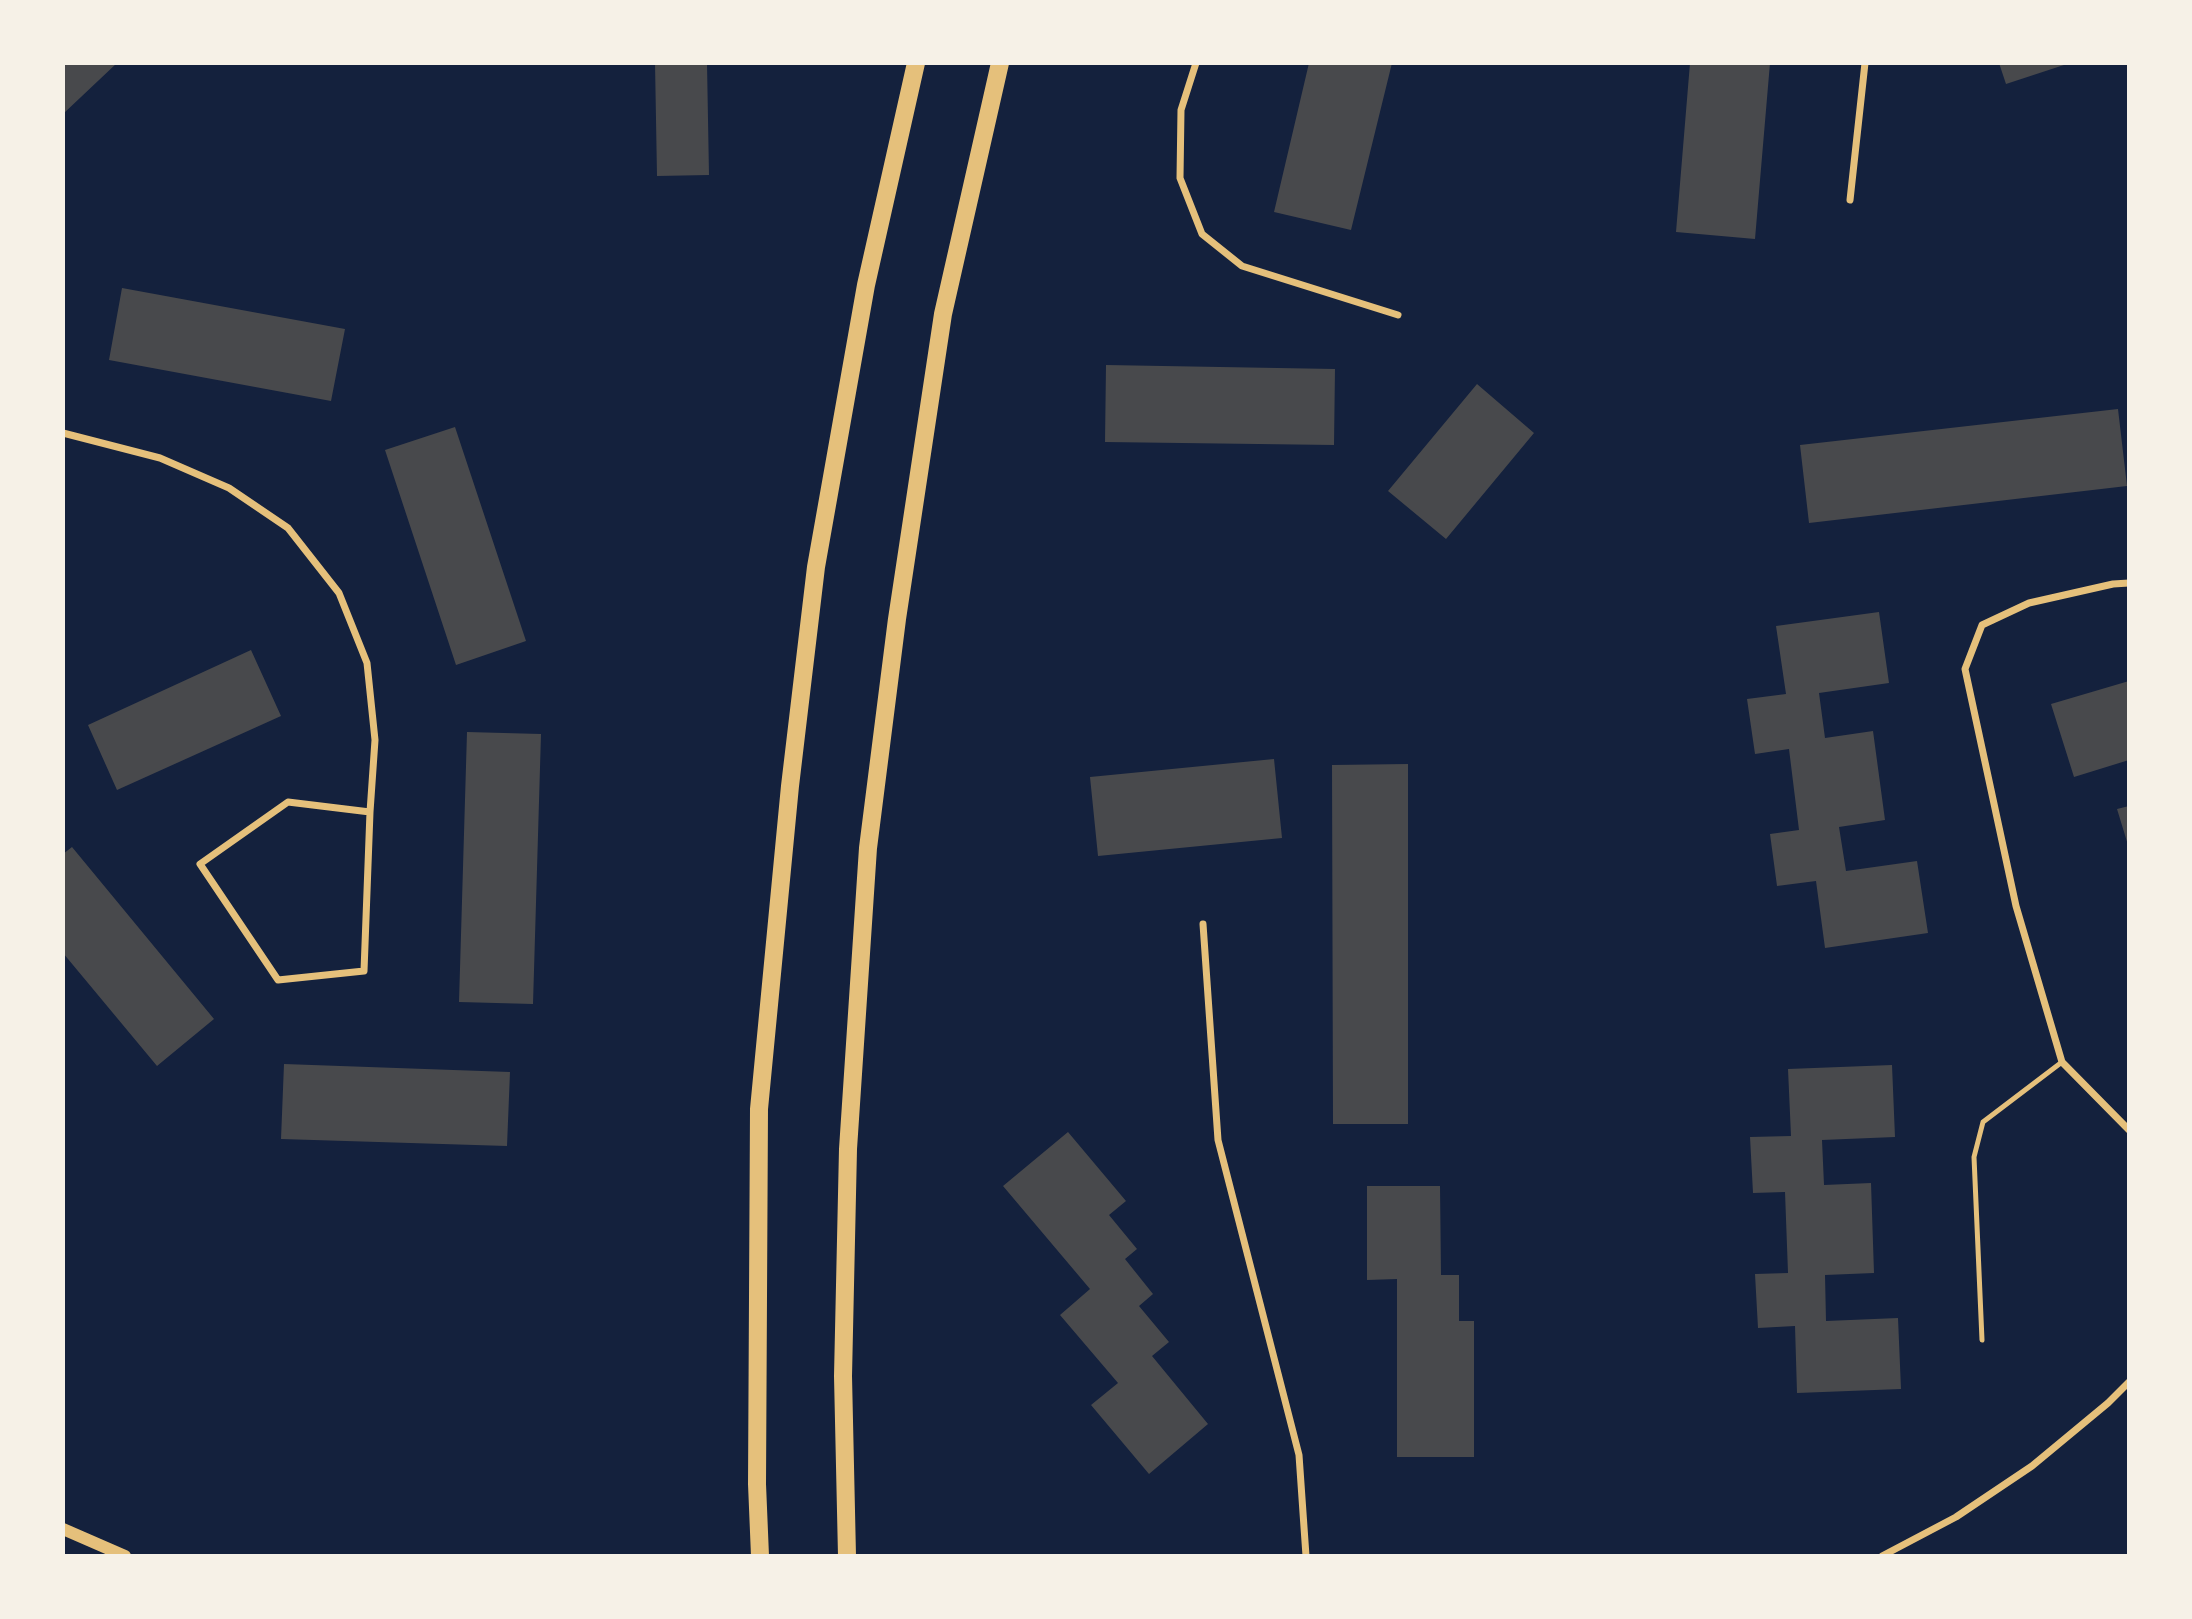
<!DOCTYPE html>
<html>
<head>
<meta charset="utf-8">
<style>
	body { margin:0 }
	#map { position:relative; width:2192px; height:1619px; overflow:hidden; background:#14213d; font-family:"Alegreya Sans",sans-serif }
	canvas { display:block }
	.frame { position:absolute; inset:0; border:65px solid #f6f1e7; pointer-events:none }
</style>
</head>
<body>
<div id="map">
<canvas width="2192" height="1619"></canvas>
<div class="frame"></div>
</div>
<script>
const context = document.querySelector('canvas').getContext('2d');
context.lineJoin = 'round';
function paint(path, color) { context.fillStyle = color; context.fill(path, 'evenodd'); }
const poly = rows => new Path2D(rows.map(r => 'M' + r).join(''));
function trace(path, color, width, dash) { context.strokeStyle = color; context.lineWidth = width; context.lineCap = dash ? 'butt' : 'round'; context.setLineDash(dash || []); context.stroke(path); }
const building = poly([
	[63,63,117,63,63,114],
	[655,63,707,63,709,175,657,176],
	[1309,63,1392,63,1351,230,1274,212],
	[1690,63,1770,63,1755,239,1676,232],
	[1999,63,2067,63,2067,64,2006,84],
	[122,288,345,329,331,401,109,360],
	[1106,365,1335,369,1334,445,1105,442],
	[1477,384,1534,433,1446,539,1388,491],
	[2118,409,2127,486,1809,523,1800,445],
	[455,427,526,641,456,665,385,450],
	[1879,612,1889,683,1819,693,1825,738,1873,731,1885,820,1839,827,1846,871,1917,861,1928,933,1825,948,1816,881,1777,886,1770,834,1799,830,1789,749,1755,754,1747,699,1786,694,1776,626],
	[251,650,281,716,117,790,88,725],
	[2129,681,2129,760,2074,777,2051,704],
	[467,732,541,734,533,1004,459,1002],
	[1274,759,1282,838,1098,856,1090,777],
	[1408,764,1408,1124,1333,1124,1332,765],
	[2129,806,2129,845,2128,845,2117,809],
	[72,847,214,1019,157,1066,63,953,63,854],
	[284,1064,510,1072,507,1146,281,1139],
	[1892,1065,1895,1137,1822,1140,1824,1185,1871,1183,1874,1273,1825,1275,1826,1321,1898,1318,1901,1389,1797,1393,1795,1326,1758,1328,1755,1274,1788,1273,1785,1192,1753,1193,1750,1137,1791,1136,1788,1069],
	[1068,1132,1126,1201,1109,1215,1137,1249,1125,1259,1153,1294,1139,1306,1169,1342,1152,1356,1208,1424,1149,1474,1091,1405,1118,1383,1060,1315,1090,1289,1003,1186],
	[1367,1186,1440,1186,1441,1275,1459,1275,1459,1321,1474,1321,1474,1457,1397,1457,1397,1279,1367,1280]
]);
const service = poly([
	[1982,1340,1974,1157,1983,1122,2062,1062]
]);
const minor = poly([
	[1196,63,1181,110,1180,178,1202,234,1242,266,1398,315],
	[1850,200,1865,63],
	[63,433,160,458,229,488,288,528,339,593,367,663,375,740,370,812,364,971,278,980,200,864,288,802,370,812],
	[2129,583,2113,584,2029,603,1982,625,1965,669,2016,906,2062,1062,2129,1130],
	[1203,924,1218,1140,1299,1455,1306,1556],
	[1882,1556,1956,1517,2032,1466,2108,1403,2129,1382]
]);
const tertiary = poly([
	[63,1529,125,1556]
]);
const primary = poly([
	[760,1556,757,1484,759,1109,790,786,816,567,866,285,916,63],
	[847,1556,843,1376,848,1149,868,848,897,619,943,314,1000,63]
]);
paint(building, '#48494c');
trace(service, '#e5c07b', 5);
trace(minor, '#e5c07b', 7);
trace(tertiary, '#e5c07b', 12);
trace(primary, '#e5c07b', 18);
</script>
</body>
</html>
